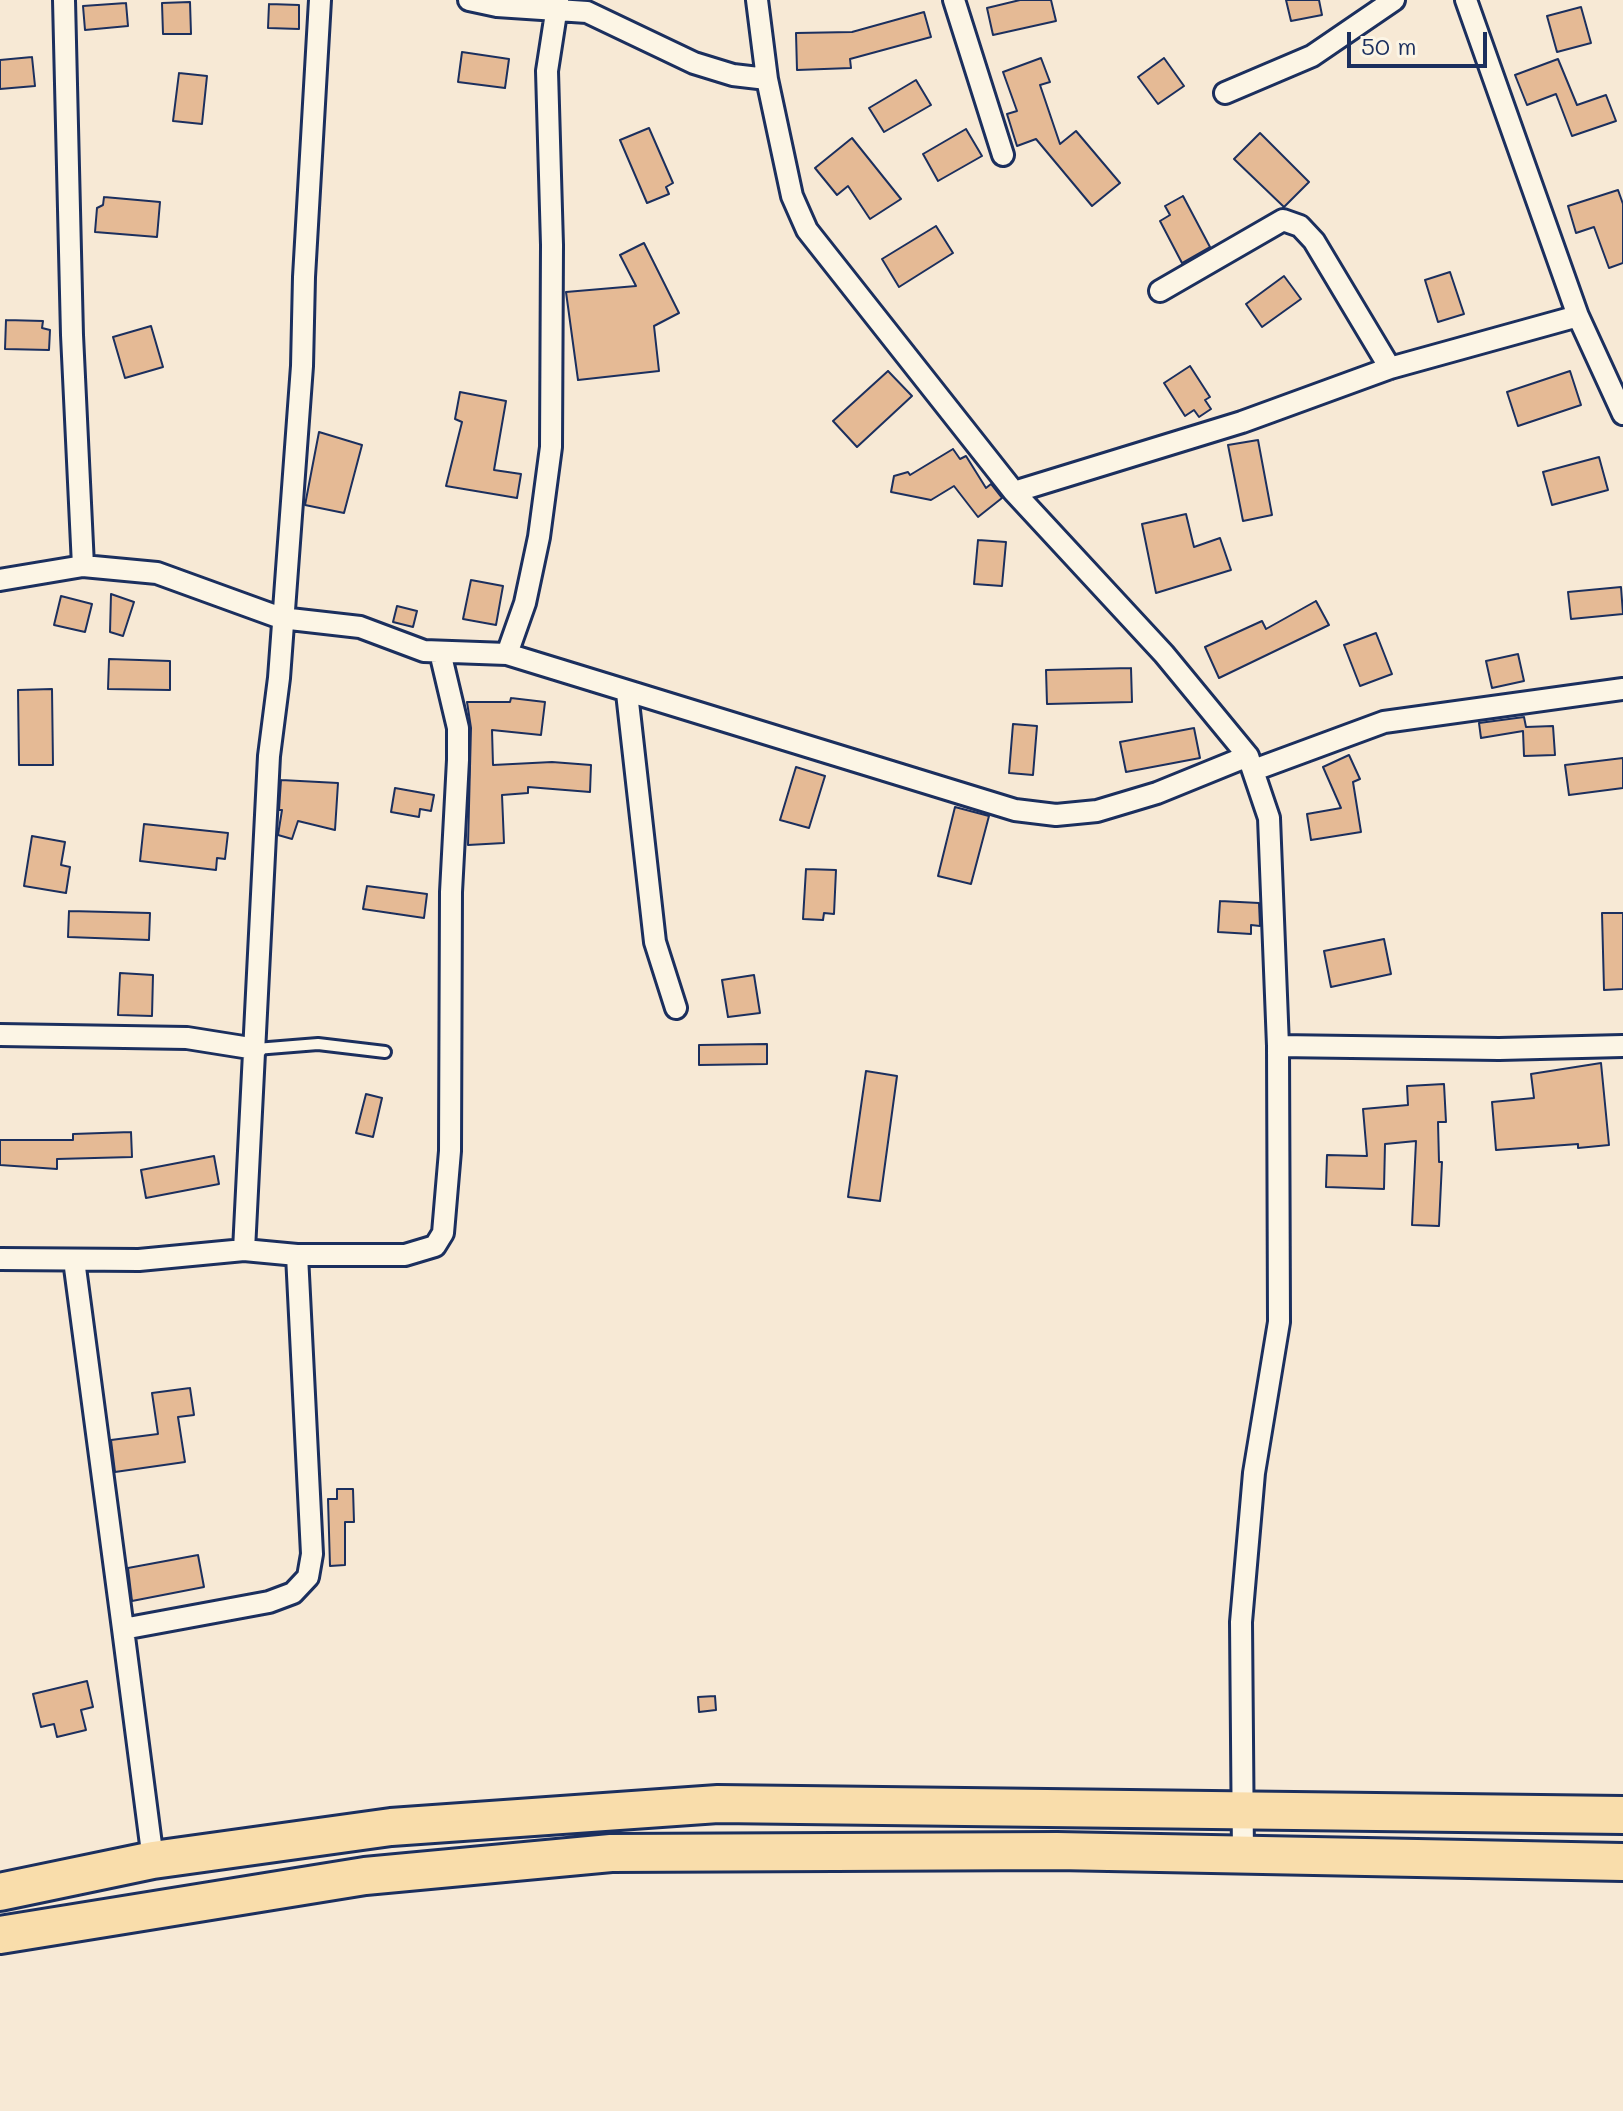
<!DOCTYPE html>
<html>
<head>
<meta charset="utf-8">
<style>
	body { margin:0 }
	#map { position:relative; width:1623px; height:2111px; overflow:hidden; background:#f7e9d5; font-family:Mali,sans-serif }
	canvas { display:block }
	.scale { position:absolute; left:1347px; top:32px; width:140px; height:36px; box-sizing:border-box; border:4px solid #1b2f5e; border-top:0; padding-left:10px; font-size:24px; line-height:28px; white-space:nowrap; color:#1b2f5e; -webkit-text-stroke:6px #fcf5e5; paint-order:stroke }
</style>
</head>
<body>
<div id="map">
<canvas width="1623" height="2111"></canvas>
<div class="scale">50 m</div>
</div>
<script>
const context = document.querySelector('canvas').getContext('2d');
context.lineJoin = 'round';
function paint(path, color) { context.fillStyle = color; context.fill(path, 'evenodd'); }
const poly = rows => new Path2D(rows.map(r => 'M' + r).join(''));
function trace(path, color, width, dash) { context.strokeStyle = color; context.lineWidth = width; context.lineCap = dash ? 'butt' : 'round'; context.setLineDash(dash || []); context.stroke(path); }
const building = poly([
	[1020,0,1051,0,1056,21,993,35,987,8,1020,0],
	[1286,0,1319,0,1322,15,1291,21,1286,0],
	[190,2,191,34,163,34,162,3,190,2],
	[126,3,128,26,85,30,83,6,126,3],
	[269,4,299,5,299,29,268,28,269,4],
	[1581,7,1591,43,1557,52,1547,16,1581,7],
	[924,12,931,37,850,59,851,68,797,70,796,33,852,32,924,12],
	[462,52,509,59,505,88,458,82,462,52],
	[32,57,35,86,0,89,0,60,32,57],
	[1041,58,1050,82,1040,85,1060,144,1076,131,1120,183,1092,206,1036,139,1017,146,1007,114,1017,111,1003,72,1041,58],
	[1164,58,1184,86,1158,104,1138,77,1164,58],
	[1558,59,1577,105,1606,95,1616,121,1572,136,1556,94,1527,105,1515,75,1558,59],
	[179,73,207,76,202,124,173,121,179,73],
	[916,80,931,105,884,132,869,108,916,80],
	[649,128,673,183,666,187,669,194,647,203,620,140,649,128],
	[966,129,982,156,938,181,923,154,966,129],
	[1260,133,1309,182,1284,207,1234,159,1260,133],
	[852,138,901,199,870,219,848,186,837,195,815,168,852,138],
	[1618,190,1623,204,1623,263,1609,268,1594,227,1576,233,1568,206,1618,190],
	[1183,196,1210,247,1182,263,1160,221,1170,215,1165,206,1183,196],
	[104,197,160,202,157,237,95,232,97,208,103,205,104,197],
	[936,226,953,253,899,287,882,259,936,226],
	[644,243,679,313,654,326,659,371,578,380,566,292,636,286,620,255,644,243],
	[1450,272,1464,314,1438,322,1425,280,1450,272],
	[1284,276,1301,299,1262,327,1246,304,1284,276],
	[6,320,43,321,42,328,50,330,49,350,5,349,6,320],
	[151,326,163,367,125,378,113,337,151,326],
	[1190,366,1210,397,1205,400,1211,409,1199,417,1194,410,1185,416,1164,383,1190,366],
	[888,371,912,396,857,447,833,421,888,371],
	[1570,371,1581,405,1518,426,1507,392,1570,371],
	[460,392,506,401,494,470,521,474,517,498,446,486,462,422,455,419,460,392],
	[319,432,362,445,344,513,305,505,319,432],
	[1258,440,1272,515,1243,521,1228,445,1258,440],
	[953,449,960,459,966,456,986,488,991,484,1002,498,978,517,954,486,931,500,891,492,894,476,908,472,910,475,953,449],
	[1599,457,1608,490,1552,505,1543,472,1599,457],
	[1186,514,1194,547,1220,538,1231,570,1156,593,1142,524,1186,514],
	[978,540,1006,542,1002,586,974,584,978,540],
	[471,580,503,586,496,625,463,619,471,580],
	[1621,587,1623,614,1571,619,1568,592,1621,587],
	[111,594,134,602,123,636,110,632,111,594],
	[61,596,92,604,85,632,54,625,61,596],
	[1316,601,1329,625,1219,678,1205,647,1262,621,1266,629,1316,601],
	[397,606,417,611,413,627,393,622,397,606],
	[1376,633,1392,674,1360,686,1344,645,1376,633],
	[1518,654,1524,681,1492,688,1486,661,1518,654],
	[109,659,170,661,170,690,108,689,109,659],
	[1131,668,1132,702,1047,704,1046,670,1131,668],
	[52,689,53,765,19,765,18,690,52,689],
	[511,698,545,702,541,735,492,730,493,765,552,762,591,765,590,792,528,787,528,793,502,795,504,843,468,845,471,728,467,702,510,702,511,698],
	[1524,717,1526,727,1553,726,1555,755,1524,756,1523,731,1481,738,1479,723,1524,717],
	[1013,724,1037,726,1033,775,1009,773,1013,724],
	[1194,728,1200,758,1126,772,1120,742,1194,728],
	[1349,755,1360,779,1353,782,1361,832,1311,840,1307,814,1341,808,1323,767,1349,755],
	[1623,758,1623,788,1569,795,1565,765,1623,758],
	[796,767,825,776,809,828,780,820,796,767],
	[281,780,338,783,335,830,298,821,292,839,278,835,282,810,279,810,281,780],
	[395,788,434,795,431,811,420,809,419,817,391,812,395,788],
	[955,807,989,816,971,884,938,876,955,807],
	[144,824,228,833,225,859,217,858,216,870,140,861,144,824],
	[32,836,65,842,61,865,70,867,66,893,24,886,32,836],
	[806,869,836,870,834,914,824,913,823,920,803,919,806,869],
	[367,886,427,894,424,918,363,909,367,886],
	[1220,901,1259,903,1260,926,1251,925,1251,934,1218,932,1220,901],
	[69,911,150,913,149,940,68,937,69,911],
	[1602,913,1623,913,1623,989,1604,990,1602,913],
	[1384,939,1391,974,1331,987,1324,951,1384,939],
	[120,973,153,975,152,1016,118,1015,120,973],
	[754,975,760,1013,728,1017,722,980,754,975],
	[767,1044,767,1064,699,1065,699,1045,767,1044],
	[1601,1063,1609,1145,1578,1148,1578,1144,1496,1150,1492,1102,1534,1098,1531,1074,1601,1063],
	[866,1071,897,1076,880,1201,848,1197,866,1071],
	[1444,1084,1446,1122,1438,1122,1439,1162,1442,1162,1439,1226,1412,1225,1416,1141,1385,1144,1384,1189,1326,1187,1327,1155,1367,1156,1363,1109,1408,1105,1407,1086,1444,1084],
	[366,1094,382,1098,373,1137,356,1133,366,1094],
	[131,1132,132,1157,57,1159,57,1169,0,1165,0,1140,73,1140,73,1134,131,1132],
	[214,1156,219,1184,146,1198,141,1170,214,1156],
	[190,1388,194,1415,178,1417,185,1462,115,1472,111,1440,158,1434,152,1393,190,1388],
	[337,1489,353,1489,354,1522,345,1522,345,1565,330,1566,328,1499,337,1499,337,1489],
	[198,1555,204,1587,132,1601,128,1568,198,1555],
	[87,1681,93,1707,81,1710,86,1730,57,1737,54,1724,41,1727,33,1694,87,1681],
	[715,1696,716,1710,699,1712,698,1697,715,1696]
]);
const lane = poly([
	[256,1049,318,1044,385,1052]
]);
const street = poly([
	[64,0,72,335,83,566],
	[469,0,497,6,587,12,694,63,733,75,767,79,792,196,807,230,1014,492],
	[757,0,767,79],
	[954,0,1003,155],
	[1466,0,1578,316],
	[1225,93,1312,56,1394,0],
	[1160,291,1283,220,1300,226,1314,241,1390,368],
	[0,580,83,566,157,573,281,618,360,627,424,651,507,654,1015,810,1056,815,1097,811,1157,793,1248,756],
	[507,654,525,603,539,537,551,447,552,245,547,71,558,0],
	[627,693,655,942,676,1008],
	[1254,770,1384,722,1623,689],
	[0,1035,187,1038,256,1049],
	[1278,1046,1269,818,1248,756,1164,654,1014,492,1242,422,1390,368,1578,316,1623,414],
	[297,1255,405,1255,435,1246,443,1233,450,1151,451,892,458,760,458,728,440,652],
	[0,1259,139,1260,244,1250,269,756,279,678,302,366,304,277,320,0],
	[74,1260,123,1629],
	[1243,1856,1241,1622,1254,1473,1279,1322,1278,1046,1499,1049,1623,1046],
	[153,1860,123,1629,269,1602,293,1593,308,1577,312,1554,297,1255,244,1250]
]);
const highway = poly([
	[0,1892,153,1860,391,1827,718,1804,1623,1815],
	[0,1935,365,1876,611,1853,1057,1851,1623,1862]
]);
paint(building, '#e5ba95');
trace(building, '#1b2f5e', 2);
trace(lane, '#1b2f5e', 16);
trace(street, '#1b2f5e', 26);
trace(highway, '#1b2f5e', 42);
trace(lane, '#fcf5e5', 10);
trace(street, '#fcf5e5', 20);
trace(highway, '#f9ddab', 36);
</script>
</body>
</html>
